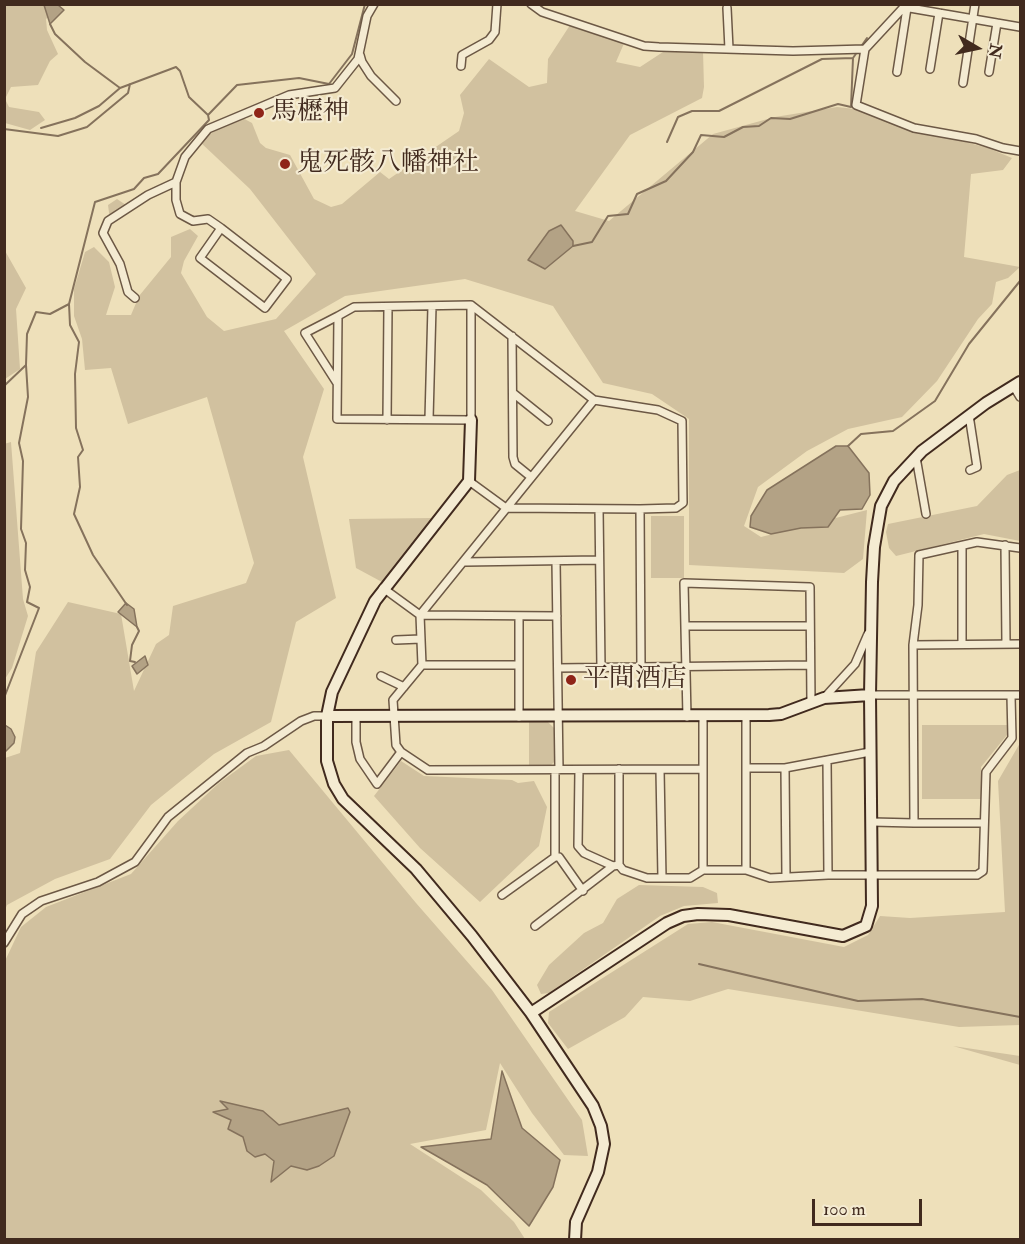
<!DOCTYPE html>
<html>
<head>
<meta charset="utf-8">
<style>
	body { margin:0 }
	#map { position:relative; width:1025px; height:1244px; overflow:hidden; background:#eee0ba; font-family:"IM FELL Double Pica",serif }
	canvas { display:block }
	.frame { position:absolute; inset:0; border:6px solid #412a1e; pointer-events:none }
	.north { position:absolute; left:947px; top:18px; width:60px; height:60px; -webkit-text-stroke:4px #f4ebd2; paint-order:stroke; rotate:99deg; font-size:16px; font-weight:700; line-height:24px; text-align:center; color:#412a1e }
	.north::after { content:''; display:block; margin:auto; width:21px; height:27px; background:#412a1e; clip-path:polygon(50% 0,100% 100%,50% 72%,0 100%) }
	.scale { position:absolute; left:812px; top:1199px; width:110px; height:27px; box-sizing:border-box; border:3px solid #412a1e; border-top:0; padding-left:8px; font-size:18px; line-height:21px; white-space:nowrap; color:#412a1e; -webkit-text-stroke:4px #f4ebd2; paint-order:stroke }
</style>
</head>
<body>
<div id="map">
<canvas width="1025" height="1244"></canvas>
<div class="frame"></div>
<div class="north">N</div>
<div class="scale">100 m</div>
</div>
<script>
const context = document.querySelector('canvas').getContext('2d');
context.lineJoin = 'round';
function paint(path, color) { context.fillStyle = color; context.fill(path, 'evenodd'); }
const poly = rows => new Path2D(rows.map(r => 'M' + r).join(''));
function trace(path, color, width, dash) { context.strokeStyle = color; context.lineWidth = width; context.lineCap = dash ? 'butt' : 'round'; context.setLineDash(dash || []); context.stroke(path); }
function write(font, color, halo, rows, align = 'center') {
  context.font = font + ' "IM FELL Double Pica","Noto Serif JP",serif'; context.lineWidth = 4.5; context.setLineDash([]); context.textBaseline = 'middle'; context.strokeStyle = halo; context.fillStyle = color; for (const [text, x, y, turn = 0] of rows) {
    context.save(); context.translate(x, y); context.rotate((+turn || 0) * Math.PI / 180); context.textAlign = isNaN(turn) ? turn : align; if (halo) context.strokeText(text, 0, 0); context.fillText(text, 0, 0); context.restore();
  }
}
const green = poly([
	[4,5,60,5,46,19,47,30,58,54,50,61,38,85,11,87,5,99,9,107,39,112,45,120,30,130,5,123],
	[572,22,625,41,616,62,640,67,663,52,703,51,704,87,702,98,630,135,575,211,609,221,713,134,775,117,837,107,864,110,905,126,988,148,1012,158,1003,170,971,174,964,257,1020,267,1008,278,996,282,992,304,978,319,937,381,902,417,848,429,807,451,758,487,744,526,761,537,867,510,863,559,844,573,689,565,689,419,652,394,603,383,553,306,465,279,345,296,284,331,324,389,303,457,336,598,296,622,271,722,214,754,151,805,110,859,55,879,7,905,5,910,5,758,20,753,36,652,68,602,121,614,134,691,156,644,169,635,173,606,246,583,254,563,207,397,128,424,111,368,85,370,82,339,74,316,74,289,85,252,94,247,109,262,115,287,106,315,131,315,139,296,171,257,171,237,190,229,198,236,184,261,181,273,207,317,224,331,276,319,316,274,250,189,199,141,239,116,252,123,260,143,266,148,290,155,314,199,331,207,342,204,380,172,389,179,459,131,464,113,460,95,489,59,529,87,547,83,548,59],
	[117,199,129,207,110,220,108,205],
	[4,249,26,288,16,309,20,369,5,379],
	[11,442,23,599,28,616,12,668,5,679,4,444],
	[1020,470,1020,541,984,534,896,556,889,548,886,532,888,524,977,506,1007,475],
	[651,516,684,516,684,578,651,578],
	[433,518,382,582,356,568,349,519],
	[529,721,548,722,555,729,555,761,550,766,529,767],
	[922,725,1007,725,1007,735,981,767,981,799,922,799],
	[1020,743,1020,1025,959,1027,728,989,690,1001,643,997,625,1017,568,1049,548,1023,549,1012,688,924,712,922,844,947,868,935,880,916,910,918,1005,912,998,781],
	[289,750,416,903,492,990,582,1120,588,1156,564,1155,532,1113,500,1063,486,1130,410,1144,481,1190,514,1222,525,1239,5,1240,4,963,21,927,46,907,131,874,178,821,219,783,256,756],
	[401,761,424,776,512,780,518,783,534,781,547,807,539,846,480,902,420,848,374,796],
	[639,885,703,887,717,893,718,903,684,906,660,916,549,993,541,994,537,985,549,965,584,933,603,923,617,899],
	[953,1046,1020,1056,1020,1065]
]);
const water = poly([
	[44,5,58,5,64,10,50,24,44,5],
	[561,225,573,241,573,246,545,269,528,260,549,231,561,225],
	[836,446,848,446,869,473,870,495,862,509,840,510,828,527,801,528,771,534,750,527,751,516,767,490,836,446],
	[126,603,134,609,137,627,118,612,126,603],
	[145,656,148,665,137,674,132,666,145,656],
	[5,725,11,729,15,737,14,743,5,752,5,725],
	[502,1071,522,1128,560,1160,553,1187,529,1226,487,1185,421,1147,491,1139,502,1071],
	[220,1101,263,1111,279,1125,348,1108,350,1112,334,1156,319,1166,307,1170,291,1166,271,1182,274,1161,265,1154,255,1157,247,1151,243,1137,228,1129,231,1120,213,1112,228,1109,220,1101]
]);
const stream = poly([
	[50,24,55,34,85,62,120,88],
	[41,128,75,118,99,106,120,88,176,67,180,71,189,97,208,115],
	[4,129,58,136,87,127,128,93,130,84],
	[667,142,678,117,692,111,719,111,822,59,853,58,867,38],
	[573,246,592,242,608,216,628,214,637,194,666,181,693,152,701,135,724,137,743,127,759,126,771,118,790,119,838,104,851,107,853,58],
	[4,386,26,365,27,334,36,312,50,314,69,304],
	[848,446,861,434,893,431,935,401,969,344,1020,281],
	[127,605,93,555,74,514,80,487,78,457,83,450,76,428,75,374,79,342,70,325,69,304,95,202,134,189,144,178,158,174,209,120,208,115,237,85,299,78,329,84,352,54,365,4],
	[135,662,130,661,132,645,139,631,137,627],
	[4,698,39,608,27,602,30,587,25,570,26,543,21,529,23,461,19,443,28,397,26,365],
	[699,964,858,1001,922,999,1020,1017]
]);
const street = poly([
	[531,4,542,12,644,46,659,47,793,51,865,49,904,7,1020,27],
	[727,8,729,49],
	[865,49,856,105,914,128,976,139,1003,148,1020,151],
	[360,55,362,62,371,76,396,101],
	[461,66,462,55,489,40,495,32,497,4],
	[930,69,939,13],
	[897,72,907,8],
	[989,72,997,23],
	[963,83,975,4],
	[176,182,176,200,180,214,193,221,208,219,221,228,287,279,265,308,200,258,221,228],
	[135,298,128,292,120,264,103,233,108,221,148,195,176,182,185,157,208,129,289,95,335,88,358,59,367,16,374,4],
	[471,305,471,420,337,419,338,316,354,307,471,305,594,400,420,615,422,665,393,700,396,745,401,752,428,770,703,769],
	[512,336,513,457,515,464,531,477],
	[337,383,305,333,338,316],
	[1014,387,1020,397],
	[513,393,548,421],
	[594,400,658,410,682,421,683,503,676,508,640,509],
	[969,415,977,467,970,470],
	[429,419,432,306],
	[387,420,388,307],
	[916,457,926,514],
	[469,481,506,508,640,509,641,667,810,665],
	[599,509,601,668],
	[1005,545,1006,644],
	[962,546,962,644],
	[556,561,559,770],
	[465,562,599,560],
	[383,588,420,615,557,616],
	[519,616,519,717],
	[685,626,810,626],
	[396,640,421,639],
	[913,645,1020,644],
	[422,665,518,665],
	[558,668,641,667],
	[381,676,404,687],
	[870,695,1020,695],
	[824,698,855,664,868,634],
	[356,716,356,742,360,759,377,784,401,752],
	[746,716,746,870],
	[687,717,684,583,810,587,811,702],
	[827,760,828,875],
	[746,768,785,768,870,752],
	[785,768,786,877],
	[619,769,619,865],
	[555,770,555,857],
	[579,770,578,846,584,853,613,866,619,865,623,870,647,878,690,878,703,870,746,870,770,878,828,875,977,875,983,871,986,772,1012,738,1011,696],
	[660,770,662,878],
	[872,822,914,823],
	[983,823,914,823,913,645,918,605,919,555,977,542,1020,548],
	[703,870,703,716],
	[502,895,555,857,559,857,583,891],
	[535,926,613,866],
	[4,943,22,914,41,901,98,882,135,862,168,817,247,753,264,746,301,721,314,716,327,716]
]);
const secondary = poly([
	[471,420,469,481,375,601,332,692,327,716,327,761,334,784,343,799,416,869,472,936,531,1013,593,1106,601,1126,604,1144,598,1172,576,1222,575,1240],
	[327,716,769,715,781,714,824,698,870,695],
	[531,1013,667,923,683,916,698,914,729,915,843,936,866,926,872,906,870,695,872,582,874,547,881,506,894,481,922,451,986,403,1020,382]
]);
const markers = [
	[259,113,6,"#8f2418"],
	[285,164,6,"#8f2418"],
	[571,680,6,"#8f2418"]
];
const poiNames = [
	["馬櫪神",271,113],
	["鬼死骸八幡神社",297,164],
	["平間酒店",583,680]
];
paint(green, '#d1c19f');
paint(water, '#b3a285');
trace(water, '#85725c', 1.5);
trace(stream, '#85725c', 2);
trace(street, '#6c5845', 10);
trace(secondary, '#412a1e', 14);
trace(street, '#f4ebd2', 7);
trace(secondary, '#f4ebd2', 10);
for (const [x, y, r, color] of markers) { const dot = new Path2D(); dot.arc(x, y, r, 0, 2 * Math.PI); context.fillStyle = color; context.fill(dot); trace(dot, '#f4ebd2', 2); }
write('26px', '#412a1e', '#f4ebd2', poiNames, 'left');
</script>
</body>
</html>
